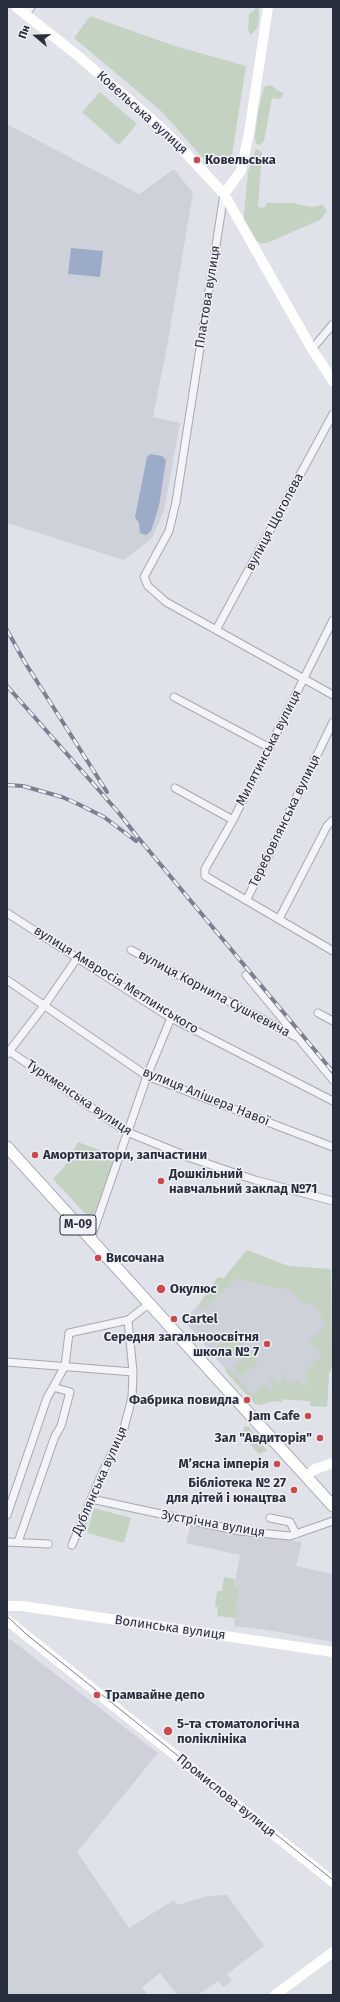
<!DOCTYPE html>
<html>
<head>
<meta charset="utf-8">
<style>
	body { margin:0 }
	#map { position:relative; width:340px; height:2002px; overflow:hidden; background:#e0e2e9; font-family:"Fira Sans",sans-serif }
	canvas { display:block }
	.frame { position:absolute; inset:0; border:8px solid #292e3f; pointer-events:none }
	.north { position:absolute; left:16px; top:16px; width:40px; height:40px; -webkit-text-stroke:3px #f0f1f6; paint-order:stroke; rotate:289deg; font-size:11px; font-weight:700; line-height:16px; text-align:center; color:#292e3f }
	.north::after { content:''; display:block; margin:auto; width:14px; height:18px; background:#292e3f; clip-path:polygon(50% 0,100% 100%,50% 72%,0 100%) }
</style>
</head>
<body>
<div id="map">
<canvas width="340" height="2002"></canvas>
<div class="frame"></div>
<div class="north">Пн</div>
</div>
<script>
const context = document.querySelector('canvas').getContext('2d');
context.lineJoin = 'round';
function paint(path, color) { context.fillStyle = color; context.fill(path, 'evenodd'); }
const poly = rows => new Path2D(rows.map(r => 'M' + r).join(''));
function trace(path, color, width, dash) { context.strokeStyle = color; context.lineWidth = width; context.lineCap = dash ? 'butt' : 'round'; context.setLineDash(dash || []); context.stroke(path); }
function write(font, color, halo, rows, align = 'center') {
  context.font = font + ' "Fira Sans",sans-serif'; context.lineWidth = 3; context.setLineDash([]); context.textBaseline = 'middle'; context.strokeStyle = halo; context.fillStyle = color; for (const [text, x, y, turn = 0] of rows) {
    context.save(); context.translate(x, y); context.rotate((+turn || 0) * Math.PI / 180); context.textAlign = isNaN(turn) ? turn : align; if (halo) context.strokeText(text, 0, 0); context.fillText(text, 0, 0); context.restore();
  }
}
const built = poly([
	[7,124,139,194,174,169,193,193,168,341,153,417,180,423,164,511,152,538,124,560,7,523],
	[247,1250,288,1266,331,1269,332,1367,329,1373,327,1407,310,1406,310,1401,283,1399,282,1402,273,1401,260,1405,255,1404,184,1321,199,1304,218,1277,223,1279],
	[191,1523,240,1533,302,1542,296,1566,333,1574,333,1642,267,1630,234,1626,239,1587,234,1586,240,1555,186,1543],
	[10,1639,158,1753,77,1852,129,1928,174,1900,177,1905,208,1896,227,1895,264,1946,227,1974,232,1981,223,1987,218,1981,198,1995,177,1995,160,1973,142,1987,148,1995,7,1995,7,1642]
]);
const green = poly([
	[256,8,259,9,259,18,257,28,251,35,248,31,249,14],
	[90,16,172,45,246,66,232,155,210,166,162,112,74,38],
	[270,85,284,94,280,99,272,98,264,141,260,145,256,144,255,137,258,112,264,87],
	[100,92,137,124,119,145,82,112],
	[256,149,262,152,258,207,264,208,267,203,292,203,311,207,323,205,327,211,320,220,267,243,261,243,255,241,244,219,244,213,248,172],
	[78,1142,115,1156,92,1221,53,1179,64,1167],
	[247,1250,288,1266,331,1269,332,1367,329,1373,327,1407,310,1406,310,1401,283,1399,282,1402,273,1401,260,1405,255,1404,225,1371,228,1368,253,1395,264,1385,270,1392,274,1388,269,1381,272,1378,278,1384,283,1380,278,1374,281,1373,290,1384,298,1380,303,1386,309,1382,304,1376,308,1368,322,1355,309,1341,326,1326,317,1308,310,1301,305,1305,289,1290,237,1279,202,1311,199,1304,218,1277,223,1279],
	[233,1333,243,1344,229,1357,219,1345],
	[250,1351,259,1361,242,1377,233,1367],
	[244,1426,249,1427,267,1451,259,1454,254,1449,243,1436],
	[94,1508,131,1518,124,1543,87,1533],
	[224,1577,235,1579,234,1586,239,1587,235,1618,217,1616,218,1607,215,1607,217,1591,222,1591]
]);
const water = poly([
	[71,248,103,251,100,277,68,274],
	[150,454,162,456,166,460,159,506,151,531,146,535,140,533,139,523,135,517,147,457]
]);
const street = poly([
	[26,14,31,7],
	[224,194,176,502,169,531,144,577,148,586,166,602,333,695],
	[312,349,333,324],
	[333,620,233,820,205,869,205,876,333,951],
	[216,630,333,414],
	[174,697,270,748],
	[175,788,233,820],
	[247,899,333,722],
	[7,913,171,1018,333,1101],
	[279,919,327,826,333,820],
	[131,950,298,1038],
	[246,975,333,1080],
	[7,980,147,1076,333,1147],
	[318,1013,333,1021],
	[9,1051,127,1132,191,1158,255,1180,333,1201],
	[7,1054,44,1006,78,957],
	[91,1238,147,1076,171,1018],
	[7,1362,133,1372],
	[91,1499,240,1531,290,1536,333,1521],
	[7,1515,47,1398,65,1366,69,1333,128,1320,150,1303],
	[270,1518,290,1522,296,1534],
	[7,1542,48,1544],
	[18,1542,55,1436,61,1426,70,1392,53,1387],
	[72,1545,101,1476,124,1428,132,1398,133,1372,128,1320]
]);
const secondary = poly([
	[16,7,77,55,148,116,170,136,224,194,312,349,333,381],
	[224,194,241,171,249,133,268,7],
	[307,1476,315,1469,333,1463],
	[7,1606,22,1606,333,1652],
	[7,1620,333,1882],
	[275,1995,333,1952]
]);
const primary = poly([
	[7,1147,333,1506]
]);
const tram = poly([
	[7,1616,26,1634,333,1880]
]);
const rail = poly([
	[7,630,24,661,107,792],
	[7,686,119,813,136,835,333,1072],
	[7,785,23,786,62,797,76,803,104,817,136,841]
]);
const markers = [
	[197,160,4,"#c94a4c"],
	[35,1155,4,"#c94a4c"],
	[161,1181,4,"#c94a4c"],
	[98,1258,4,"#c94a4c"],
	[161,1289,5,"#c94a4c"],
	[174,1319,4,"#c94a4c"],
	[267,1344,4,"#c94a4c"],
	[247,1400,4,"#c94a4c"],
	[308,1416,4,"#c94a4c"],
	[320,1438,4,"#c94a4c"],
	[277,1464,4,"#c94a4c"],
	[294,1490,4,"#c94a4c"],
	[97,1695,4,"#c94a4c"],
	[168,1731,5,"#c94a4c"]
];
const shields = [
	[78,1225,36]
];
const shieldNames = [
	["М-09",78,1225]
];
const streetNames = [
	["Ковельська вулиця",142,113,42],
	["Пластова вулиця",208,297,-81],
	["вулиця Щоголева",275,522,-62],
	["Милятинська вулиця",269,748,-63],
	["Теребовлянська вулиця",285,821,-64],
	["вулиця Амвросія Метлинського",116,980,32],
	["вулиця Корнила Сушкевича",214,994,28],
	["вулиця Алішера Навої",206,1097,22],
	["Туркменська вулиця",79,1098,34],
	["Дублянська вулиця",100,1481,-66],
	["Зустрічна вулиця",213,1524,10],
	["Волинська вулиця",170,1628,8],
	["Промислова вулиця",226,1796,39]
];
const poiNames = [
	["Ковельська",205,160],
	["Амортизатори, запчастини",43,1155],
	["Дошкільний",169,1174],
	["навчальний заклад №71",169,1189],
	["Височана",106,1258],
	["Окулюс",170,1289],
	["Cartel",182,1319],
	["Середня загальноосвітня",259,1337,"right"],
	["школа № 7",259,1352,"right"],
	["Фабрика повидла",239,1400,"right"],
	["Jam Cafe",300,1416,"right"],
	["Зал \"Авдиторія\"",312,1438,"right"],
	["Мʼясна імперія",269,1464,"right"],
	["Бібліотека № 27",286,1483,"right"],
	["для дітей і юнацтва",286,1498,"right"],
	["Трамвайне депо",105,1695],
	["5-та стоматологічна",177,1724],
	["поліклініка",177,1739]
];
paint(built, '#ced1da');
paint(green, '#c4d2c2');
paint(water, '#9cabc7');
trace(street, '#a5a8b3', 9);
trace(primary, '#a0a5b4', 13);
trace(street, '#f3f4f7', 7);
trace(secondary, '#fff', 10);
trace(primary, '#fff', 11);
trace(tram, '#7a8092', 1);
trace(rail, '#7a8092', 4);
trace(rail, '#f0f1f6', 2.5, [8]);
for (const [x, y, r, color] of markers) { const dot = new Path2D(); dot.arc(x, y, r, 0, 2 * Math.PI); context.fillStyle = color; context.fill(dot); trace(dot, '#f0f1f6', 1.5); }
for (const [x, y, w] of shields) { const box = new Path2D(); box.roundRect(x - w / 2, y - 10, w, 20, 3); context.fillStyle = '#f0f1f6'; context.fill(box); trace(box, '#292e3f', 1); }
write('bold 12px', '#292e3f', null, shieldNames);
write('13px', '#292e3f', '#f0f1f6', streetNames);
write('bold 13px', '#292e3f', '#f0f1f6', poiNames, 'left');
</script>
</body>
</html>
